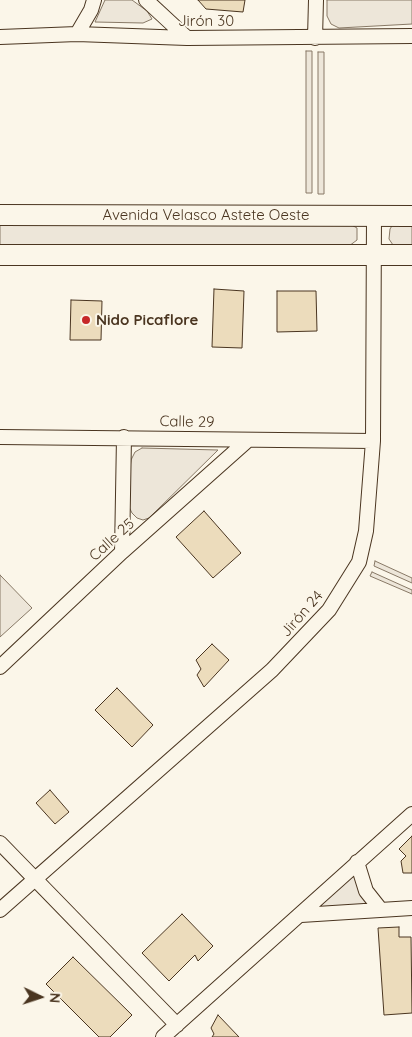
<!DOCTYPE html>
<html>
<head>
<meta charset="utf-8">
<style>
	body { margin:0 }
	#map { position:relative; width:412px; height:1037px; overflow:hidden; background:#fbf6e9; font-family:Quicksand,sans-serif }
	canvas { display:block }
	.north { position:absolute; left:15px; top:972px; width:50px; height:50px; -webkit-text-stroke:4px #fbf6e9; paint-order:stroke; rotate:94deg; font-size:14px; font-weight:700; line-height:20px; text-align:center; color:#4a3520 }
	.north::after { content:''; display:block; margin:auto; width:18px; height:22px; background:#4a3520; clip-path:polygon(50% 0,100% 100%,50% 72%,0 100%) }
</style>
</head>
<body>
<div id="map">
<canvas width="412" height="1037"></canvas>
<div class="north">N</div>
</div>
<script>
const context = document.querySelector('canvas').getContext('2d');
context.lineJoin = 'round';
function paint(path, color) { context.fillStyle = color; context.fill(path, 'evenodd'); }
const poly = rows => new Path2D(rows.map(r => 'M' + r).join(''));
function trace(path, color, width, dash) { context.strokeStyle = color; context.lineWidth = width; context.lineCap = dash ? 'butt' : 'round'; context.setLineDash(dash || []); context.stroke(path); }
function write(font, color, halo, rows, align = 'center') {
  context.font = font + ' Quicksand,sans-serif'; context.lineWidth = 4; context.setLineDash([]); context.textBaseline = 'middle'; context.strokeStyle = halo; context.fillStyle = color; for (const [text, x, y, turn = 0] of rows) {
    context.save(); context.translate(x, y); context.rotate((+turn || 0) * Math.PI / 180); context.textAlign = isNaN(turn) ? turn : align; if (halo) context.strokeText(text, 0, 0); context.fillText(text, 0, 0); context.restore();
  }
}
const green = poly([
	[105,0,132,0,147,11,152,19,143,23,95,22,105,0],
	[327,0,412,0,412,24,339,28,331,24,327,16,327,0],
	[306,51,312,51,312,193,306,193,306,51],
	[318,52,324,52,324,194,318,194,318,52],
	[395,221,412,221,412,248,395,248,389,239,390,229,395,221],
	[348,223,357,228,357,240,349,246,0,246,0,224,348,223],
	[142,448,218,450,149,518,143,520,137,518,132,513,129,507,129,477,131,460,135,452,142,448],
	[375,561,412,578,412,583,374,566,375,561],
	[372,572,412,590,412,594,370,576,372,572],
	[0,575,32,608,0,637,0,575],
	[358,871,375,908,305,912,358,871]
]);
const building = poly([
	[198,0,245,0,243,12,206,9,198,0],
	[214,289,244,291,242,348,212,347,214,289],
	[277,291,316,291,317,331,277,332,277,291],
	[71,300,102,301,101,340,70,340,71,300],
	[204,511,241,553,213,578,176,537,204,511],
	[212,644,229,660,204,687,197,675,201,669,196,660,212,644],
	[117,688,153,725,132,747,95,710,117,688],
	[50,790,69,812,55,824,36,803,50,790],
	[412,836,412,873,403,873,401,861,406,856,399,849,412,836],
	[182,914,213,946,198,961,195,955,169,981,142,953,182,914],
	[399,927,399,937,411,937,412,1013,384,1015,378,928,399,927],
	[73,957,132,1015,110,1037,99,1037,46,984,73,957],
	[218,1015,239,1037,212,1037,214,1034,211,1028,218,1015]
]);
const street = poly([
	[146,0,187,38],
	[77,34,91,10,94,0],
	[0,37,77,34,187,38,412,36],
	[315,38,316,0],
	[0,437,373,441],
	[122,552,124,437],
	[0,667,122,552,248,440],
	[0,843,177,1025],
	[357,862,366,891,381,910],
	[0,910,272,670,329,610,359,562,366,531,373,441,374,216],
	[301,915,412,908],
	[163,1037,412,814]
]);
const secondary = poly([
	[0,215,412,216],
	[0,255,412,255]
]);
const markers = [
	[86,320,5,"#c62828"]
];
const streetNames = [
	["Jirón 30",206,21],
	["Avenida Velasco Astete Oeste",206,215],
	["Calle 29",187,422,1],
	["Calle 25",112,540,-42],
	["Jirón 24",302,614,-49]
];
const poiNames = [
	["Nido Picaflore",96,320]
];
paint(green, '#ede6d9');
trace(green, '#887966', 1);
paint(building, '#ecdcbc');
trace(building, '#4a3520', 1);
trace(street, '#4a3520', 16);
trace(secondary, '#4a3520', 22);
trace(street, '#fbf6e9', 14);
trace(secondary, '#fbf6e9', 20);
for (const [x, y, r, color] of markers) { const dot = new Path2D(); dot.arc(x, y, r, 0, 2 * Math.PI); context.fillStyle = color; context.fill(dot); trace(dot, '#fbf6e9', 2); }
write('15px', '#4a3520', '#fbf6e9', streetNames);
write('bold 15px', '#4a3520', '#fbf6e9', poiNames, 'left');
</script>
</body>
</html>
